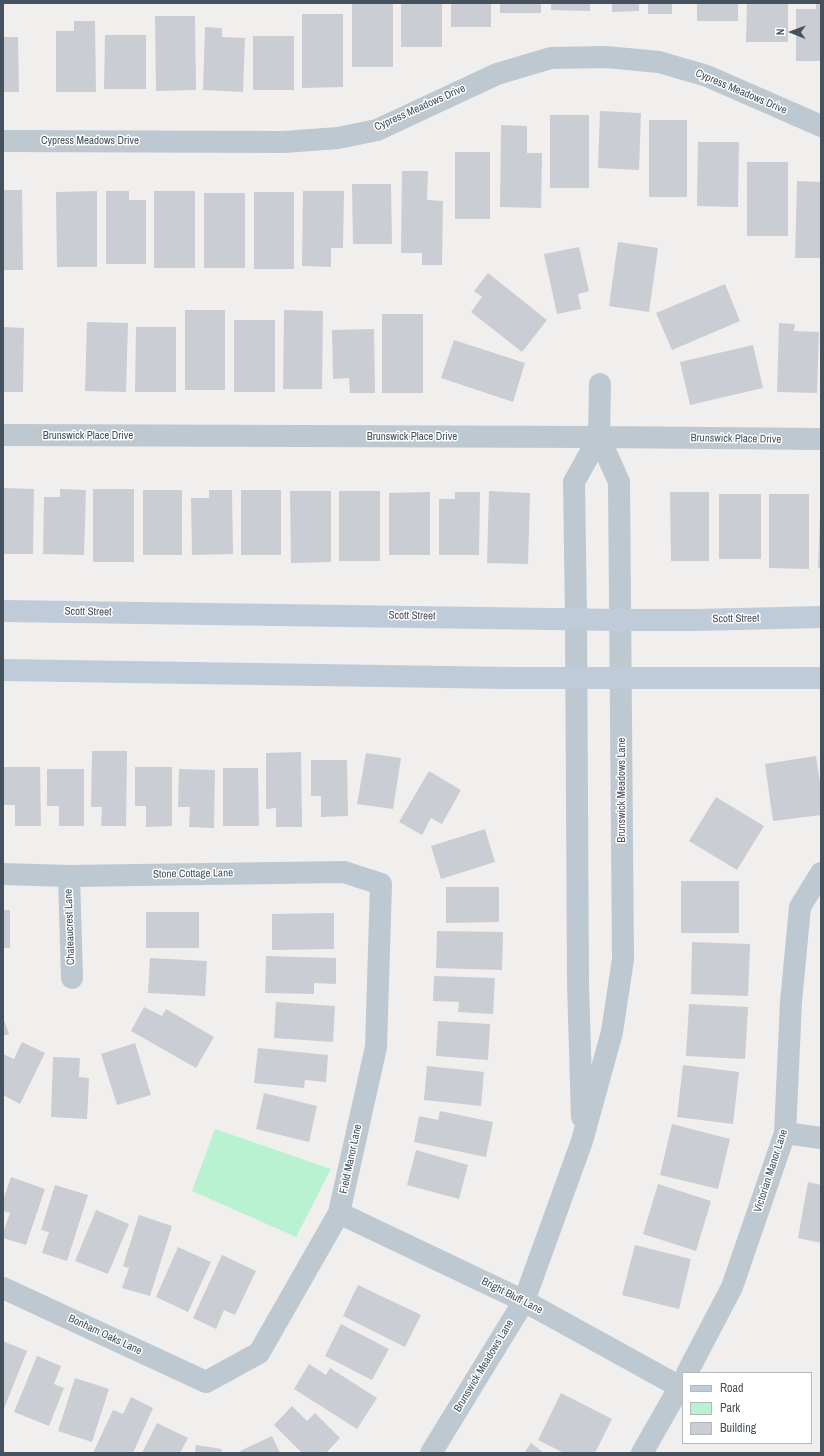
<!DOCTYPE html>
<html>
<head>
<meta charset="utf-8">
<style>
	body { margin:0 }
	#map { position:relative; width:824px; height:1456px; overflow:hidden; background:#f1eeee; font-family:"Archivo Narrow",sans-serif }
	canvas { display:block }
	.frame { position:absolute; inset:0; border:4px solid #45515d; pointer-events:none }
	.legend { position:absolute; left:682px; top:1372px; width:130px; height:72px; box-sizing:border-box; background:#fff; border:1px solid #b5b9be; margin:0; padding:5px 7px; list-style:none; font-size:12px; color:#45515d }
	.legend li { display:flex; align-items:center; gap:8px; height:20px }
	.legend b { width:20px; border:1px solid #b5b9be }
	.north { position:absolute; left:772px; top:12px; width:40px; height:40px; -webkit-text-stroke:3px #fff; paint-order:stroke; rotate:271deg; font-size:11px; font-weight:700; line-height:16px; text-align:center; color:#45515d }
	.north::after { content:''; display:block; margin:auto; width:14px; height:18px; background:#45515d; clip-path:polygon(50% 0,100% 100%,50% 72%,0 100%) }
</style>
</head>
<body>
<div id="map">
<canvas width="824" height="1456"></canvas>
<div class="frame"></div>
<ul class="legend">
<li><b style="height:5px;background:#bfcbd8"></b>Road</li>
<li><b style="height:11px;background:#b8f2d0"></b>Park</li>
<li><b style="height:11px;background:#cacdd3"></b>Building</li>
</ul>
<div class="north">N</div>
</div>
<script>
const context = document.querySelector('canvas').getContext('2d');
context.lineJoin = 'round';
function paint(path, color) { context.fillStyle = color; context.fill(path, 'evenodd'); }
const poly = rows => new Path2D(rows.map(r => 'M' + r).join(''));
function trace(path, color, width, dash) { context.strokeStyle = color; context.lineWidth = width; context.lineCap = dash ? 'butt' : 'round'; context.setLineDash(dash || []); context.stroke(path); }
function write(font, color, halo, rows, align = 'center') {
  context.font = font + ' "Archivo Narrow",sans-serif'; context.lineWidth = 3; context.setLineDash([]); context.textBaseline = 'middle'; context.strokeStyle = halo; context.fillStyle = color; for (const [text, x, y, turn = 0] of rows) {
    context.save(); context.translate(x, y); context.rotate((+turn || 0) * Math.PI / 180); context.textAlign = isNaN(turn) ? turn : align; if (halo) context.strokeText(text, 0, 0); context.fillText(text, 0, 0); context.restore();
  }
}
const green = poly([
	[215,1129,331,1169,296,1237,192,1191]
]);
const building = poly([
	[352,3,393,3,393,67,352,67],
	[401,3,442,3,442,47,401,47],
	[451,3,491,3,491,27,451,27],
	[500,3,541,3,541,13,500,13],
	[551,3,590,3,590,11,551,10],
	[612,3,639,3,639,11,612,12],
	[648,3,672,3,672,14,648,14],
	[697,3,738,3,738,21,697,21],
	[747,3,788,3,788,42,746,42],
	[816,3,821,3,821,61,796,61,796,9,816,9],
	[302,14,343,14,343,87,302,88],
	[155,16,195,16,196,90,156,91],
	[74,21,95,21,96,92,56,92,56,31,74,31],
	[205,27,222,28,222,37,245,38,243,92,203,90],
	[105,35,146,35,146,89,104,89],
	[253,36,294,36,294,90,253,90],
	[3,37,18,37,19,92,3,92],
	[600,111,641,113,639,170,598,168],
	[550,115,589,115,589,188,550,188],
	[649,120,687,120,687,197,649,197],
	[501,125,527,126,527,153,542,153,541,208,500,207],
	[698,142,739,142,738,207,697,206],
	[455,152,490,152,490,219,455,219],
	[747,162,788,162,788,236,747,236],
	[402,171,428,171,427,200,443,201,442,265,422,265,422,253,401,253],
	[797,181,821,182,821,258,795,258],
	[352,184,391,184,392,244,353,244],
	[3,190,22,190,23,270,3,270],
	[97,191,97,267,57,267,56,192],
	[106,191,129,191,129,200,146,200,146,264,106,264],
	[154,191,195,191,195,268,154,268],
	[303,191,344,191,343,248,331,248,331,267,302,266],
	[254,192,294,192,294,269,254,269],
	[204,193,245,193,245,268,204,268],
	[618,242,658,248,649,312,609,306],
	[579,247,589,291,578,294,581,309,557,314,544,254],
	[488,273,547,320,522,352,471,312,482,297,474,291],
	[725,284,740,321,672,350,656,313],
	[185,310,225,310,225,390,185,390],
	[284,310,323,311,322,389,283,389],
	[382,314,423,314,423,393,382,393],
	[234,320,275,320,275,392,234,392],
	[87,322,128,323,126,392,85,391],
	[779,323,795,324,794,331,819,332,817,393,777,392],
	[3,327,24,328,23,392,3,392],
	[136,327,176,327,176,392,135,392],
	[374,329,375,393,350,393,349,378,333,379,332,330],
	[454,340,525,363,513,402,441,378],
	[753,345,763,388,690,405,680,362],
	[3,488,34,489,33,554,3,554],
	[60,489,86,490,84,555,43,554,44,497,60,497],
	[93,489,134,489,134,562,93,562],
	[143,490,182,490,182,555,143,555],
	[209,490,232,490,233,554,192,555,191,498,209,498],
	[241,490,281,490,281,555,241,555],
	[290,491,331,491,331,562,291,563],
	[339,491,380,491,380,561,339,561],
	[489,491,530,493,528,564,487,563],
	[430,492,430,555,389,555,389,493],
	[455,492,480,492,479,555,439,555,439,499,455,499],
	[670,492,709,492,709,561,671,561],
	[719,494,761,494,761,559,719,559],
	[769,494,809,494,809,569,769,568],
	[820,514,821,514,821,569,818,568],
	[92,751,127,751,126,826,101,826,102,807,91,807],
	[301,752,302,827,276,827,276,808,266,809,266,753],
	[366,753,401,758,393,809,357,804],
	[816,756,821,790,821,815,773,821,765,764],
	[311,760,347,760,348,816,321,817,321,796,311,796],
	[3,767,40,767,41,826,15,826,15,805,3,805],
	[135,767,172,767,172,826,146,827,146,806,135,806],
	[223,768,258,768,259,826,223,826],
	[47,769,84,769,84,826,59,826,59,806,47,806],
	[179,769,215,770,214,828,189,827,190,807,178,807],
	[429,771,461,790,442,824,431,818,422,835,399,822],
	[716,797,764,826,737,870,689,841],
	[485,829,495,862,441,879,431,846],
	[681,881,739,881,739,933,681,933],
	[446,887,499,887,499,922,446,923],
	[3,910,10,910,10,948,3,948],
	[146,912,199,912,199,948,146,948],
	[334,913,334,949,272,950,272,914],
	[437,931,503,932,502,970,436,968],
	[692,942,750,944,748,996,691,994],
	[266,956,336,958,336,984,314,983,314,994,265,993],
	[150,958,207,961,205,996,148,993],
	[434,976,495,978,493,1014,458,1012,459,1002,433,1001],
	[276,1002,335,1006,333,1042,274,1038],
	[689,1004,748,1007,745,1059,686,1056],
	[144,1007,162,1016,166,1009,214,1037,196,1068,131,1031],
	[3,1017,9,1034,3,1036],
	[438,1021,490,1024,488,1060,436,1056],
	[22,1042,45,1053,20,1104,3,1095,3,1054,14,1059],
	[135,1043,151,1095,117,1105,101,1054],
	[258,1048,328,1055,326,1082,305,1080,304,1088,254,1083],
	[53,1057,80,1058,79,1077,89,1078,87,1119,51,1117],
	[683,1065,739,1072,733,1124,677,1117],
	[427,1066,484,1072,481,1106,424,1100],
	[264,1093,317,1106,309,1142,256,1129],
	[440,1111,493,1122,486,1157,414,1142,419,1116,438,1120],
	[672,1124,730,1139,718,1189,660,1175],
	[416,1150,468,1165,459,1199,407,1185],
	[11,1177,45,1189,26,1245,3,1238,3,1233,10,1213,3,1211,3,1200],
	[808,1182,821,1185,821,1243,798,1238],
	[658,1184,711,1201,696,1251,643,1234],
	[55,1185,88,1195,67,1261,42,1253,49,1232,41,1230],
	[96,1210,129,1224,108,1274,75,1261],
	[139,1215,172,1226,150,1296,122,1288,129,1268,123,1266],
	[635,1245,691,1259,679,1309,622,1295],
	[178,1247,211,1262,188,1312,156,1297],
	[222,1255,256,1271,235,1315,224,1310,216,1329,193,1318],
	[358,1285,421,1315,405,1347,343,1316],
	[341,1324,389,1349,372,1380,325,1356],
	[3,1341,27,1351,3,1411],
	[37,1356,61,1366,54,1384,64,1388,49,1426,14,1412],
	[309,1364,326,1375,330,1368,377,1398,357,1429,294,1389],
	[75,1378,109,1389,92,1442,58,1431],
	[561,1393,612,1419,595,1453,564,1453,538,1440],
	[131,1397,153,1408,133,1453,93,1453,113,1410,123,1414],
	[292,1406,307,1421,315,1413,340,1438,326,1453,302,1453,274,1425],
	[157,1423,188,1438,180,1453,142,1453],
	[272,1436,280,1453,241,1453,240,1451],
	[531,1443,544,1453,524,1453],
	[196,1445,222,1449,221,1453,195,1453]
]);
const minor = poly([
	[3,141,284,142,338,138,377,130,497,74,551,58,606,57,659,62,707,76,821,126],
	[3,435,599,437,821,439],
	[3,874,69,876,344,872,381,884,376,1047,339,1213,259,1353,206,1382,3,1288],
	[69,876,72,978],
	[582,1117,578,984,576,618,574,482,599,437],
	[785,1133,821,1138],
	[339,1213,524,1301,680,1387],
	[687,1373,732,1287,785,1133,791,1002,800,907,821,873],
	[431,1453,524,1301,582,1141,612,1032,623,959,619,482,599,437,600,384],
	[642,1453,683,1381]
]);
const secondary = poly([
	[3,611,619,620,696,620,821,617],
	[3,670,508,678,821,678]
]);
const streetNames = [
	["Cypress Meadows Drive",741,92,23],
	["Cypress Meadows Drive",420,108,-24],
	["Cypress Meadows Drive",90,141],
	["Brunswick Place Drive",88,436],
	["Brunswick Place Drive",412,437],
	["Brunswick Place Drive",736,439,1],
	["Scott Street",88,612,1],
	["Scott Street",412,616,1],
	["Scott Street",736,619,-1],
	["Brunswick Meadows Lane",622,790,-90],
	["Stone Cottage Lane",193,874,-1],
	["Chateaucrest Lane",70,927,-92],
	["Field Manor Lane",351,1159,-78],
	["Victorian Manor Lane",771,1171,-72],
	["Bright Bluff Lane",512,1296,27],
	["Bonham Oaks Lane",105,1335,25],
	["Brunswick Meadows Lane",484,1366,-59]
];
paint(green, '#b8f2d0');
paint(building, '#cacdd3');
trace(minor, '#bdc8d1', 22);
trace(secondary, '#bfcbd8', 22);
write('11px', '#45515d', '#fff', streetNames);
</script>
</body>
</html>
